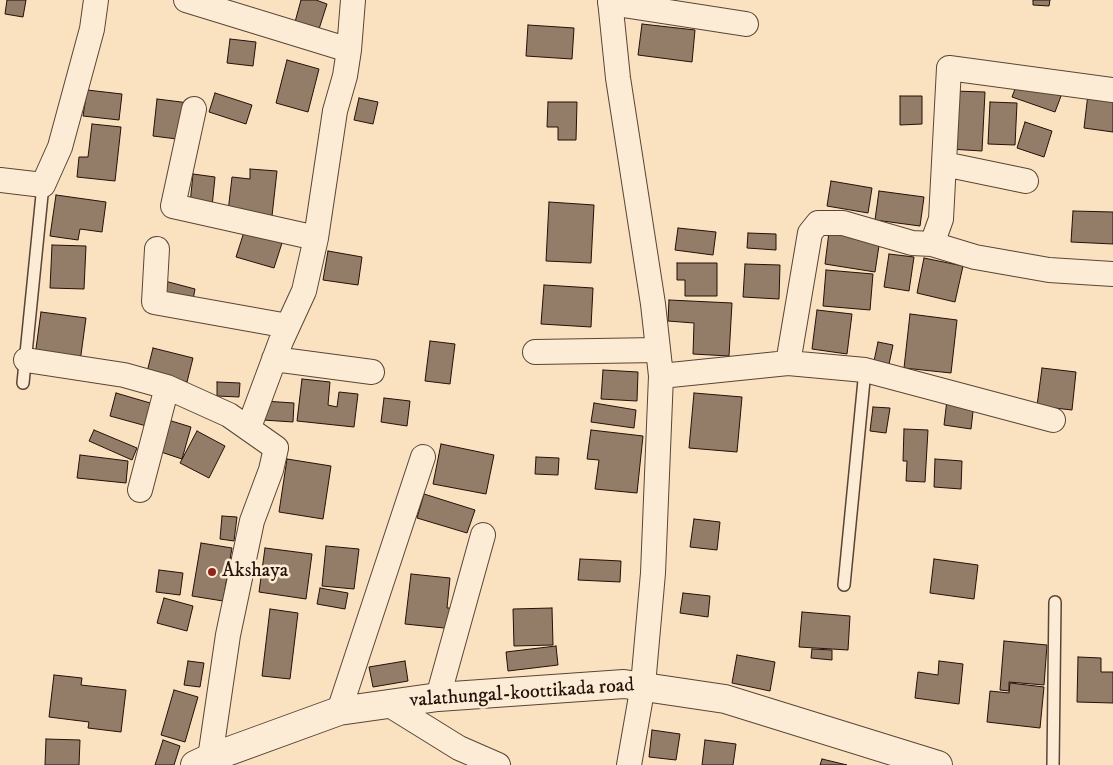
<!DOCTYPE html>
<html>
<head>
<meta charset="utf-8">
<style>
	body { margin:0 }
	canvas { display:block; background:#fae1bf }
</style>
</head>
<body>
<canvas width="1113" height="765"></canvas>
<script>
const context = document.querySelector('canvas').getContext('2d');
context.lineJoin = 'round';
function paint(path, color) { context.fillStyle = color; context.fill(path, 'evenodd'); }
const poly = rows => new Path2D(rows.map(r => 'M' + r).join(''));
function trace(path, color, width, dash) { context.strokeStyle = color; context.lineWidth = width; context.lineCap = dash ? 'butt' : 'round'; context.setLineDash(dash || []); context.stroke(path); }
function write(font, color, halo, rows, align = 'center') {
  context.font = font + ' "IM FELL DW Pica",serif'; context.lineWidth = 5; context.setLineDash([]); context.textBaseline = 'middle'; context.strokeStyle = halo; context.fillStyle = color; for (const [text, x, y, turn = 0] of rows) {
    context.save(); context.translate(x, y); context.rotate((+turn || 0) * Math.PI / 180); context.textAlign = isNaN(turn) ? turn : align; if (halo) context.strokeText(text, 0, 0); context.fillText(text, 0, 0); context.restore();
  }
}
const building = poly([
	[7,0,26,0,23,17,5,14,7,0],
	[301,0,316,0,327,4,319,29,295,22,301,0],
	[1033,0,1050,0,1049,6,1033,5,1033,0],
	[642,24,695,30,692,62,638,55,642,24],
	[528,25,574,28,572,59,526,56,528,25],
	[230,39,256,42,253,66,227,63,230,39],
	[287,60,319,69,308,112,276,103,287,60],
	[1018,81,1061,96,1055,112,1012,97,1018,81],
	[87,90,122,94,119,120,83,116,87,90],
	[954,91,985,92,982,151,950,149,954,91],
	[215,93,252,105,246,124,209,112,215,93],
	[1088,94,1113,98,1113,132,1084,128,1088,94],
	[900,96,922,96,922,124,900,125,900,96],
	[359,98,378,102,373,124,354,120,359,98],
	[157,99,189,103,185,140,153,136,157,99],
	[548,102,577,102,576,140,558,140,558,127,547,127,548,102],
	[990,102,1017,103,1015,145,988,144,990,102],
	[1025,122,1052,131,1044,157,1017,148,1025,122],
	[92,124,121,127,115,181,77,177,79,157,88,157,92,124],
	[250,169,277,171,272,216,228,212,232,177,250,179,250,169],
	[193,174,215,177,212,207,190,204,193,174],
	[831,181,872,188,868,213,827,206,831,181],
	[879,191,924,197,920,226,875,220,879,191],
	[56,195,106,202,102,232,80,229,78,240,50,236,56,195],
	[549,202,594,205,591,263,546,261,549,202],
	[1073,211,1113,212,1113,244,1071,242,1073,211],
	[678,228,716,232,713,255,675,250,678,228],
	[244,232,282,243,274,268,236,257,244,232],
	[829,232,880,239,875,272,825,264,829,232],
	[748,233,776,234,776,250,747,248,748,233],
	[52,245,86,246,84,289,50,288,52,245],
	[328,251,362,257,358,285,323,280,328,251],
	[889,254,914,257,909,291,884,287,889,254],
	[924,258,963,266,955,302,917,293,924,258],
	[677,263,717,263,717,296,685,296,685,280,677,280,677,263],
	[745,264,780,265,779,299,743,297,745,264],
	[826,270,873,274,870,310,823,306,826,270],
	[161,280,195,289,192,305,157,296,161,280],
	[544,285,593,288,591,327,541,324,544,285],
	[669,300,732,303,729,356,693,354,694,323,668,321,669,300],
	[817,310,852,314,847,354,812,349,817,310],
	[41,312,86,318,80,362,35,356,41,312],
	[910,314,957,320,951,373,904,368,910,314],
	[430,341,455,344,450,384,425,381,430,341],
	[878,342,893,345,888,369,873,366,878,342],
	[153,348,193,358,187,382,147,372,153,348],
	[1042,368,1076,372,1072,410,1037,406,1042,368],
	[603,370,638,372,637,401,601,399,603,370],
	[302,379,330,382,328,405,337,407,339,392,358,394,354,427,297,421,302,379],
	[217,382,240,383,239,397,217,396,217,382],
	[116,393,157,405,150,427,110,416,116,393],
	[694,393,742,397,737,452,689,448,694,393],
	[384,398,410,401,407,426,381,422,384,398],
	[947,400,974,403,971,429,944,425,947,400],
	[264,401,294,403,293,422,263,420,264,401],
	[594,403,636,410,634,428,591,422,594,403],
	[873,407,890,408,886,433,870,431,873,407],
	[165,419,191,427,182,459,155,450,165,419],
	[904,429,928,430,925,482,906,481,907,461,903,461,904,429],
	[94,430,137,448,132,460,89,441,94,430],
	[591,430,643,436,637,493,595,489,599,460,587,459,591,430],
	[197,431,225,446,209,478,180,463,197,431],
	[441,444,494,455,486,494,433,484,441,444],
	[80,455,128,461,126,483,77,478,80,455],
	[536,457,559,458,558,475,535,474,536,457],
	[287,459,331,466,323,519,279,512,287,459],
	[935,459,962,461,961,489,934,487,935,459],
	[424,494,475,510,467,533,417,518,424,494],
	[222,516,237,517,234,541,220,539,222,516],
	[694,519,720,522,717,550,690,547,694,519],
	[201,543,232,548,223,601,192,596,201,543],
	[326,546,359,549,354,589,322,586,326,546],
	[265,548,312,554,306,599,259,592,265,548],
	[580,559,621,561,620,582,578,580,580,559],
	[934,559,978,565,974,599,930,593,934,559],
	[159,570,183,573,180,595,156,592,159,570],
	[411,574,450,578,447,608,456,608,454,629,405,624,411,574],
	[320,588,348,593,345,609,317,604,320,588],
	[683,593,710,596,708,617,680,613,683,593],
	[164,598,193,606,187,631,157,623,164,598],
	[552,608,553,645,514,646,513,609,552,608],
	[270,609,298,613,290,679,262,676,270,609],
	[802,612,850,616,848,650,799,647,802,612],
	[1004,641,1047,645,1044,685,1009,682,1009,691,1000,690,1004,641],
	[556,646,558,665,508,671,506,652,556,646],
	[812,649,832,650,832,660,811,658,812,649],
	[737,655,775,662,770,691,732,683,737,655],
	[1078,657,1101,658,1101,672,1113,672,1113,703,1077,702,1078,657],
	[188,661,204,663,200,687,184,685,188,661],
	[405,661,408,681,373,687,369,667,405,661],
	[939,661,963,664,959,704,915,698,918,672,938,675,939,661],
	[54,675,82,678,81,685,126,690,121,732,88,728,89,722,49,717,54,675],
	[1010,683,1044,687,1040,728,987,722,990,691,1009,693,1010,683],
	[174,690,198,697,185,742,161,735,174,690],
	[652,730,680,734,676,760,649,757,652,730],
	[46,739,80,740,79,765,45,765,46,739],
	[163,740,180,746,174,765,155,765,163,740],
	[705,740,736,744,733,765,702,765,705,740],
	[822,759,847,765,820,765,822,759]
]);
const service = poly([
	[23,383,43,185],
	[844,585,865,370],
	[1053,765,1055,602]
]);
const minor = poly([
	[186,0,349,50,345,76,335,111,316,238,304,291,281,341,249,427],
	[610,0,618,78,653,304,661,376,653,573,643,685,629,765],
	[610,3,746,24],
	[349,50,353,0],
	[194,109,173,206,316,238],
	[944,164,1026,181],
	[0,180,43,185,60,147,92,29,96,0],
	[932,244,975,257,1049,270,1113,274],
	[157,249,154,302,288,326],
	[535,352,657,350],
	[274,359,372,372],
	[26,360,124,375,167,387,229,415,276,448,271,470,252,521,228,635,210,758],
	[788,363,810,233,818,223,843,223,912,243,932,244,941,219,949,68,1113,90],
	[661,376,788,363,865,370,1053,420],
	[140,490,167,387],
	[438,697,483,535],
	[388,704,459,748,498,765],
	[339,711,423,457]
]);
const tertiary = poly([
	[195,765,210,758,339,711,438,697,624,684,725,699,938,765]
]);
const markers = [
	[212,572,5,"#8f2418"]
];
const poiNames = [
	["Akshaya",222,572]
];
const streetNames = [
	["valathungal-koottikada road",522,694,-4]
];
paint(building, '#937d68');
trace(building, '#23110a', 1);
trace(service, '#594537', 14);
trace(minor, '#594537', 26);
trace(tertiary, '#594537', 30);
trace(service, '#fcecd5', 11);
trace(minor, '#fcecd5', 24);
trace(tertiary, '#fcecd5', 28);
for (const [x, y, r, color] of markers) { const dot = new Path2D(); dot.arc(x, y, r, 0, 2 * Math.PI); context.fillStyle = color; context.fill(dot); trace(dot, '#fcecd5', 2); }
write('20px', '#23110a', '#fcecd5', poiNames, 'left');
write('20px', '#23110a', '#fcecd5', streetNames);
</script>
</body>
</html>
